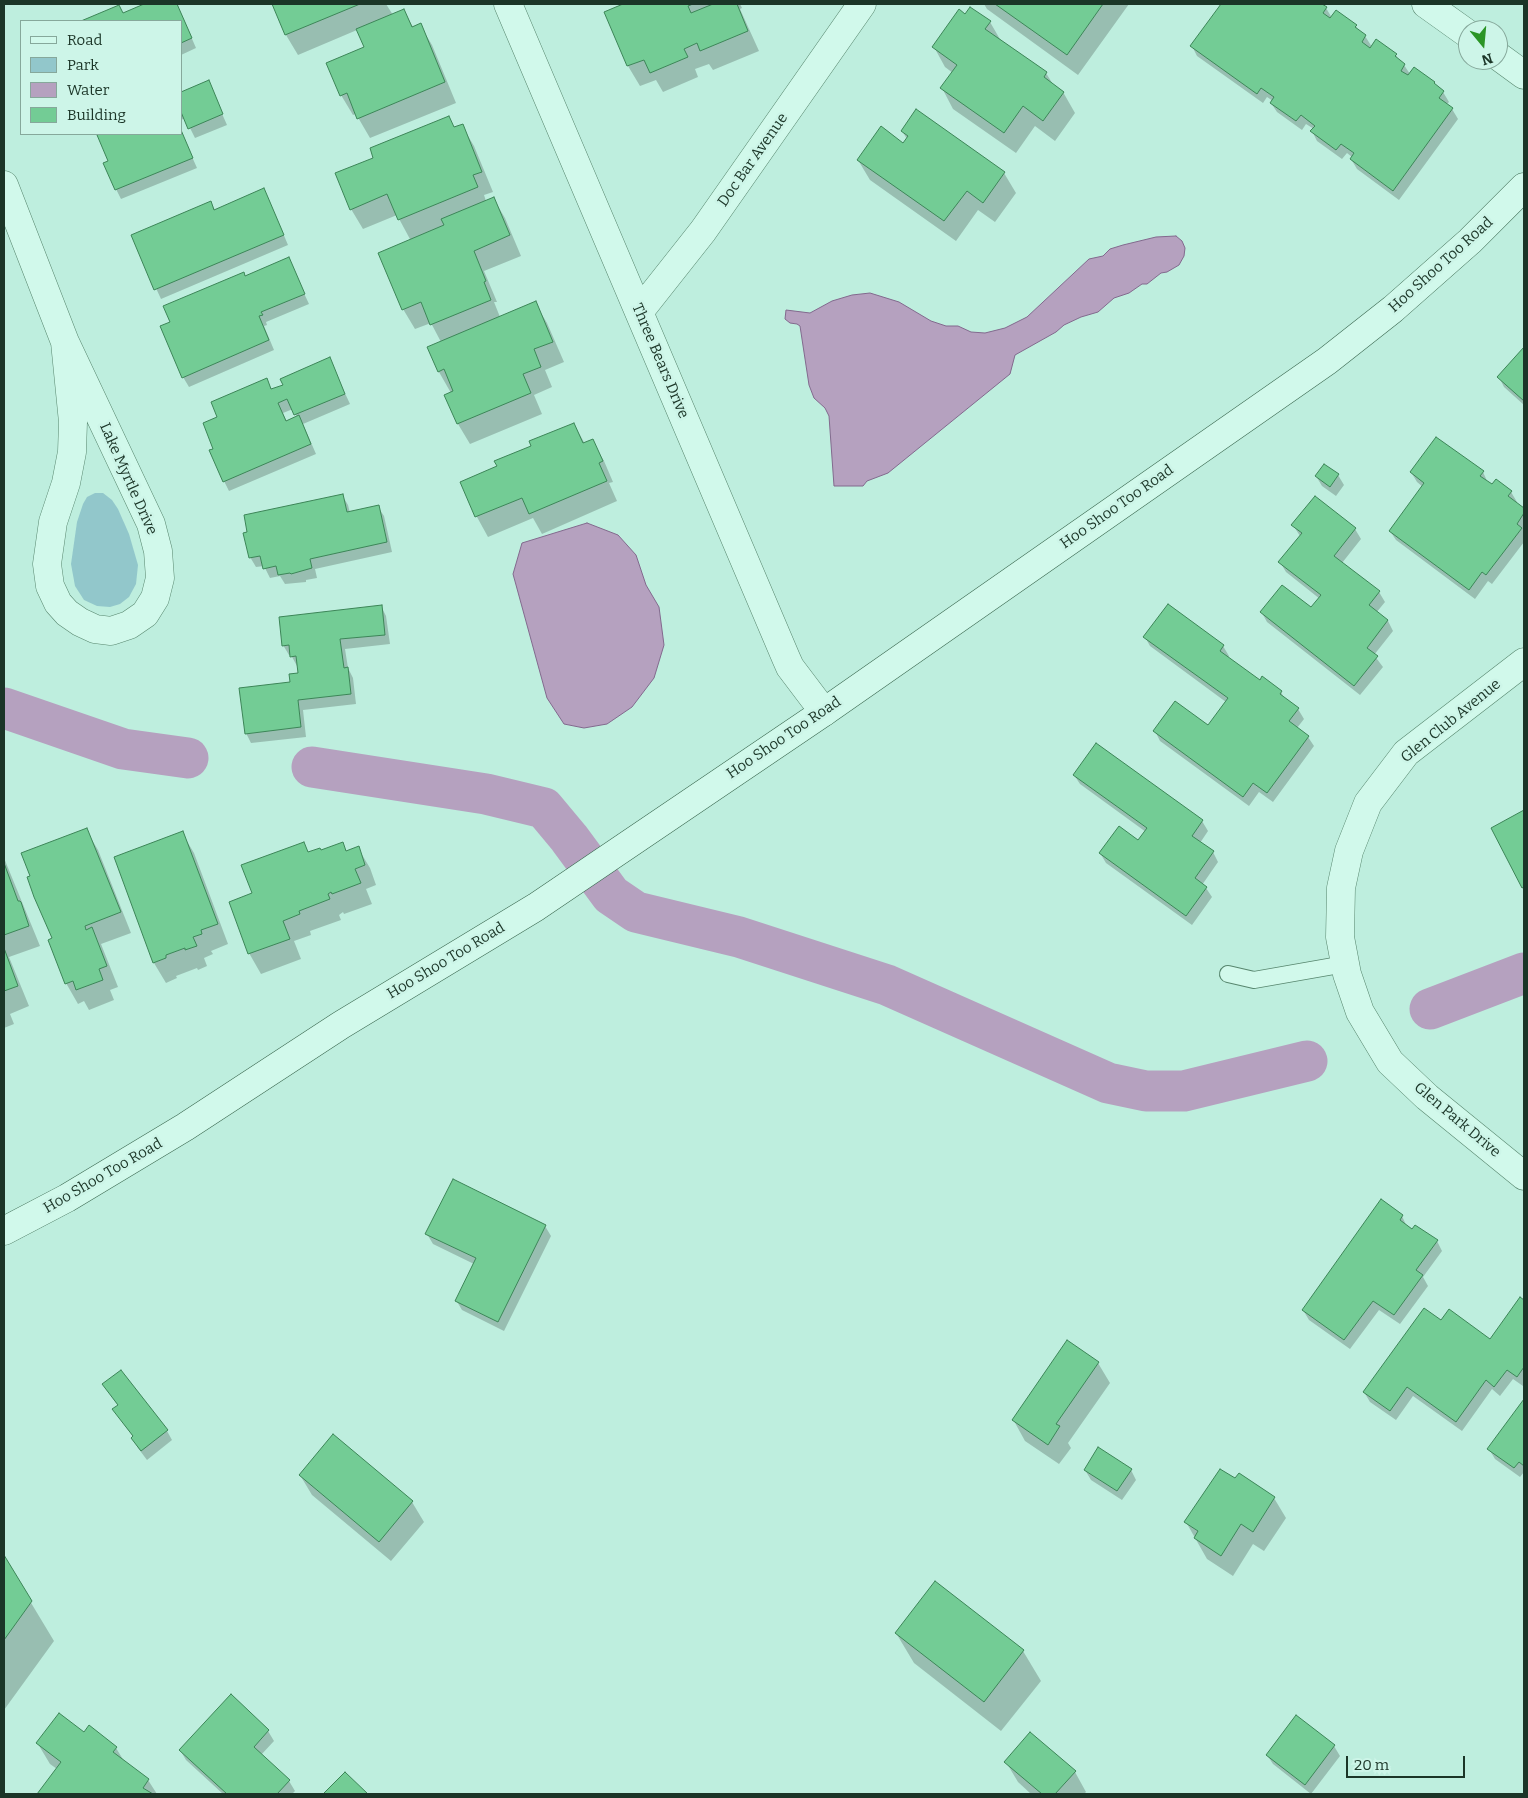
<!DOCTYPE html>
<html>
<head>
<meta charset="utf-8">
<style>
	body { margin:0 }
	#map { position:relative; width:1528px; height:1798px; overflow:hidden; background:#beeede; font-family:Bitter,serif }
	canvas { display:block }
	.frame { position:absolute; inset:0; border:5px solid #1b3527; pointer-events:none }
	.legend { position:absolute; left:20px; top:20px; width:162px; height:115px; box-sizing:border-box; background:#cdf5e8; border:1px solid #86a89b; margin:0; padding:6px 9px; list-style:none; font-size:15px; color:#1b3527 }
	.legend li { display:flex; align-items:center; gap:10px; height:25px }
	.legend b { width:25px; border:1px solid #86a89b }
	.north { position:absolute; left:1458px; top:20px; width:50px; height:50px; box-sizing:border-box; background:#cdf5e8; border:1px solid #86a89b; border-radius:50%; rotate:163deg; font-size:14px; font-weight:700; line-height:20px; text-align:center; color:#1b3527 }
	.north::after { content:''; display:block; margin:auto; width:18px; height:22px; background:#2b9526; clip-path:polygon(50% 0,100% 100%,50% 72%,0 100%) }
	.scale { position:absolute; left:1346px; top:1756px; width:119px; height:22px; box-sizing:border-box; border:2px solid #1b3527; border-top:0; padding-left:6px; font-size:15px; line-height:18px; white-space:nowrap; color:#1b3527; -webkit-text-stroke:4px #cdf5e8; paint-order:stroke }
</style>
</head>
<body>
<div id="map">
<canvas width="1528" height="1798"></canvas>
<div class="frame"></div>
<ul class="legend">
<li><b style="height:6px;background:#d1f9eb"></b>Road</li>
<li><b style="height:14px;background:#92c7cb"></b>Park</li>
<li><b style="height:14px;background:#b5a1bf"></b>Water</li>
<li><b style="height:14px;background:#73cc95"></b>Building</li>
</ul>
<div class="north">N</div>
<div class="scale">20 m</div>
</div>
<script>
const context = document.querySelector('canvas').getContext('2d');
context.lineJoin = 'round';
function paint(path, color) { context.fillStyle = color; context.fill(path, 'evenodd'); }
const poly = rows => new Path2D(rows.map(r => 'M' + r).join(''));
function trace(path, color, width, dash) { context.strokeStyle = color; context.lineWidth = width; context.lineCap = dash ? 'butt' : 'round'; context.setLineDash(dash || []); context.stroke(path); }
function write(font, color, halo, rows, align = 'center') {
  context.font = font + ' Bitter,serif'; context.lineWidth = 5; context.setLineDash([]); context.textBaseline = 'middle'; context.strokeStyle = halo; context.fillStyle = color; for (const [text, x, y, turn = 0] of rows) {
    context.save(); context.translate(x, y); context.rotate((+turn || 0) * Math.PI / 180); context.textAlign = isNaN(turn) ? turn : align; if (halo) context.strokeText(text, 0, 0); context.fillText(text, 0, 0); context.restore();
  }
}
const green = poly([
	[95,493,103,493,112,500,118,509,129,534,138,565,136,584,129,597,120,604,110,607,97,606,84,600,75,586,71,564,77,522,83,504,87,497]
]);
const water = poly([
	[1176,236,1182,241,1185,248,1184,256,1179,265,1167,272,1161,273,1147,284,1142,284,1129,293,1114,298,1098,312,1081,317,1064,325,1056,332,1015,355,1010,374,888,473,867,481,863,486,834,486,829,416,825,408,814,398,809,385,800,326,797,324,790,323,785,319,786,310,810,313,832,301,852,295,870,293,899,302,931,321,946,326,958,326,971,332,985,333,1005,328,1027,317,1089,259,1103,256,1110,249,1123,245,1156,237,1176,236],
	[587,523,618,535,636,555,646,585,659,607,664,645,654,678,632,707,607,724,584,728,564,724,547,698,513,574,522,543,587,523]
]);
const shadow = poly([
	[147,4,177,4,196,48,181,55,181,21,84,21,119,7,123,14],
	[273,4,386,4,393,15,404,11,413,27,420,25,432,45,456,103,370,138,356,114,353,115,341,95,365,48,357,30,298,55,286,35],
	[626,4,740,4,742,8,740,9,759,51,713,70,709,64,695,69,698,77,663,92,656,80,640,86,628,66,606,12],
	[984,4,1129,4,1078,75,987,9],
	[1223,4,1320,4,1326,8,1332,18,1336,12,1356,26,1359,32,1365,36,1372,47,1396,55,1399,61,1404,65,1410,74,1443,92,1449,102,1446,105,1452,109,1458,119,1399,200,1357,169,1351,159,1352,157,1347,153,1342,159,1317,141,1312,131,1314,129,1306,124,1302,130,1277,112,1271,103,1273,101,1267,97,1263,103,1197,56,1192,46],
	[965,15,990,22,1001,41,1046,73,1054,86,1063,92,1075,113,1055,141,1035,126,1016,153,953,109,942,88,953,73,945,67,934,47],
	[208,82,227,125,195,138,185,118,181,120,181,93],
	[462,126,474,146,493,192,484,195,486,201,493,198,505,218,521,256,484,271,497,302,494,302,500,317,535,303,547,323,564,362,545,370,552,387,534,395,542,414,470,444,458,424,446,395,451,393,439,372,441,342,431,323,415,329,403,309,411,241,397,215,363,229,351,209,455,128],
	[902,131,1004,173,1016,193,995,222,978,210,956,241,870,180,858,160,904,145,907,139],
	[181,132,197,168,121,199,116,189,110,161,99,136,103,134,181,134],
	[269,200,288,245,161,299,132,236,211,202,215,210],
	[288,259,309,304,266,322,267,325,264,326,274,350,189,387,183,377,171,323,245,277],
	[1524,349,1524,405,1504,387,1499,377],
	[329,359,350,404,303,424,316,454,229,491,224,481,215,450,219,418,266,379,272,390,284,385],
	[293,409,297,417,287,422,283,413],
	[574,424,585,444,592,441,604,461,613,482,609,483,617,501,542,534,533,518,488,537,477,517,462,483,498,467],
	[1411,472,1483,472,1488,483,1493,486,1496,481,1511,492,1517,502,1516,503,1524,509,1524,542,1492,584,1488,581,1475,599,1396,540,1390,531,1423,487,1417,482],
	[1338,475,1344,485,1336,496,1322,486,1316,476],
	[342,495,348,505,350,513,378,507,384,516,392,552,315,569,317,578,306,580,306,582,285,584,280,576,270,578,264,566,256,567,250,557],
	[1315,498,1355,529,1361,539,1342,563,1379,592,1385,602,1376,613,1388,621,1393,631,1374,655,1383,667,1360,695,1267,622,1262,613,1312,609,1320,599,1286,572,1280,562,1300,536,1293,525],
	[1168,605,1223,646,1229,656,1228,658,1260,681,1281,692,1285,700,1298,709,1304,719,1297,728,1308,737,1314,746,1273,802,1259,792,1249,806,1160,741,1155,731,1209,727,1226,702,1150,646,1145,637],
	[381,606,386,616,390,644,345,649,348,668,353,678,356,704,303,710,306,737,251,743,246,733,300,674,299,666,297,666,291,655,289,655,283,645],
	[1074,775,1202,821,1208,831,1200,843,1213,852,1218,862,1202,885,1206,888,1212,897,1192,925,1106,863,1100,853,1139,842,1146,832,1080,784],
	[1524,812,1524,888,1492,829],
	[86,830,98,850,131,933,101,944,118,987,110,990,114,1000,89,1010,84,1001,78,1004,66,983,54,939],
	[182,833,194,853,228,944,211,951,213,954,204,958,207,966,198,970,197,968,176,976,177,978,166,983,154,963,115,858],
	[303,843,309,853,321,852,342,844,347,852,358,848,370,868,376,885,366,889,372,904,344,914,343,912,339,915,341,920,310,931,311,935,294,941,301,959,261,974,249,953,253,894],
	[4,858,40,946,9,957,29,1006,10,1014,14,1024,4,1028],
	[1382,1201,1402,1216,1407,1227,1437,1241,1442,1251,1423,1277,1428,1286,1400,1324,1379,1310,1350,1349,1309,1320,1303,1310],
	[545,1226,551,1236,504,1331,462,1310,456,1300,474,1264,433,1244,427,1234],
	[1520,1299,1524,1302,1524,1384,1523,1386,1513,1379,1500,1396,1492,1389,1462,1431,1413,1396,1396,1420,1370,1402,1364,1392,1441,1322,1491,1340],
	[1098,1363,1110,1383,1068,1443,1071,1448,1059,1464,1025,1441,1014,1421],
	[104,1385,167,1431,172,1440,147,1460,138,1448,132,1438,134,1438,120,1419,114,1410,118,1406],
	[1524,1402,1524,1472,1520,1477,1495,1459,1489,1449],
	[1085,1470,1131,1470,1136,1480,1122,1500,1091,1480],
	[300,1475,412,1502,424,1522,391,1561,312,1495],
	[1274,1498,1286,1518,1264,1551,1253,1544,1233,1576,1207,1559,1186,1522],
	[4,1558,54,1641,4,1710],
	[896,1633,1023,1651,1041,1681,1001,1731,914,1663],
	[231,1696,268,1731,274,1741,261,1755,289,1781,295,1791,292,1794,223,1794,186,1760,180,1750],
	[84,1733,116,1748,124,1761,148,1780,157,1794,39,1794,57,1769,50,1764,38,1744],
	[1334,1746,1340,1756,1311,1794,1273,1764,1267,1755],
	[1006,1762,1075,1772,1086,1792,1084,1794,1031,1794,1018,1782]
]);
const canal = poly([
	[4,708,123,749,188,758],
	[312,767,486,794,544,808,569,838,611,895,636,912,739,937,887,985,1108,1083,1146,1091,1184,1091,1307,1061],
	[1430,1009,1524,973]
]);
const building = poly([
	[144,4,177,4,192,38,181,43,181,21,81,21,119,5,123,13,144,4],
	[272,4,360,4,285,35,272,4],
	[623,4,693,4,688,6,691,13,713,4,737,4,748,31,700,51,697,43,684,49,688,57,650,73,644,60,627,66,604,12,623,4],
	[995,4,1103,4,1067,55,995,4],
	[1221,4,1322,4,1327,7,1323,13,1330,18,1336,10,1357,25,1355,27,1366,35,1362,42,1370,48,1376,39,1397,54,1395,56,1405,64,1401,71,1408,75,1414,67,1435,82,1434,83,1444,91,1439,98,1453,108,1393,191,1350,159,1354,153,1341,144,1336,150,1310,131,1315,126,1301,115,1296,121,1270,103,1274,97,1261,88,1257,94,1190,46,1221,4],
	[970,7,991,21,985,29,1047,72,1044,77,1064,92,1043,121,1023,106,1004,133,940,88,957,65,932,47,959,9,965,14,970,7],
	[404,9,412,27,421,23,445,82,357,119,347,93,340,96,326,63,364,47,356,29,404,9],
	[209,80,223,114,188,129,181,112,181,92,209,80],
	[916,109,1005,172,983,203,967,191,944,221,857,160,881,126,903,143,908,136,901,131,916,109],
	[449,116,454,127,463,124,482,172,473,175,478,187,398,220,387,194,350,210,335,173,373,158,370,148,449,116],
	[181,130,193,158,115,190,103,163,108,161,97,135,100,134,181,134,181,130],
	[264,188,284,235,154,290,131,235,211,201,214,210,264,188],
	[494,197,510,235,474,251,486,281,484,282,491,300,430,325,421,302,402,310,378,253,444,225,441,219,494,197],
	[289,257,305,294,261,312,263,315,259,316,269,340,182,378,160,326,170,322,163,306,244,272,245,276,289,257],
	[536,301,553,342,534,349,541,367,523,374,531,393,457,424,444,395,453,391,444,369,438,372,427,347,536,301],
	[1524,347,1524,401,1497,377,1524,347],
	[330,357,345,394,294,415,287,399,278,403,286,421,299,415,311,444,223,482,209,450,213,449,203,423,217,417,211,402,267,378,271,389,283,385,280,379,330,357],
	[574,423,583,443,593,439,603,461,599,463,607,481,529,514,522,498,475,517,460,482,497,466,494,461,531,446,529,441,574,423],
	[1436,437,1484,471,1480,476,1492,484,1496,479,1512,491,1508,496,1524,508,1524,513,1517,524,1522,528,1486,575,1482,572,1469,590,1389,531,1424,483,1410,472,1436,437],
	[1324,464,1339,474,1330,487,1315,476,1324,464],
	[343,494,347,512,379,505,387,542,310,559,312,568,291,574,290,573,278,575,276,566,263,569,260,556,249,558,243,533,247,532,244,515,343,494],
	[1315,496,1356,528,1334,556,1380,591,1369,605,1388,620,1367,648,1378,656,1354,686,1260,612,1282,585,1311,607,1321,595,1278,562,1302,533,1291,525,1315,496],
	[1168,604,1224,645,1220,651,1260,680,1262,676,1282,691,1280,694,1299,708,1289,721,1309,736,1267,793,1253,783,1243,797,1153,731,1175,701,1208,725,1228,698,1143,637,1168,604],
	[382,605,385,635,340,639,344,668,348,667,351,694,298,700,301,727,245,734,239,688,290,682,289,674,298,673,296,656,290,657,289,645,282,646,279,617,382,605],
	[1096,743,1203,820,1192,836,1214,851,1195,878,1207,887,1186,916,1099,853,1119,826,1138,840,1147,828,1073,775,1096,743],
	[1524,810,1524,887,1522,888,1491,828,1524,810],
	[87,828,121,912,85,926,86,930,92,927,107,966,99,969,103,980,76,990,73,981,65,984,48,940,52,938,34,897,27,877,30,876,21,853,87,828],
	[183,831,218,924,201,930,202,934,193,937,197,946,185,950,185,948,166,955,166,958,153,963,114,857,183,831],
	[304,842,308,852,320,848,321,850,343,842,346,851,359,846,365,865,355,869,361,883,332,894,331,892,328,894,330,899,299,911,300,914,283,921,290,939,248,954,229,902,252,893,241,865,304,842],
	[4,863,18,901,20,901,21,902,29,926,4,935,4,863],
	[4,948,18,986,4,991,4,948],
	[453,1179,546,1225,498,1322,455,1301,476,1258,425,1234,453,1179],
	[1381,1199,1403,1215,1400,1220,1412,1229,1415,1225,1438,1240,1416,1270,1423,1275,1394,1315,1373,1301,1344,1340,1302,1310,1381,1199],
	[1520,1297,1524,1300,1524,1367,1517,1377,1507,1370,1494,1387,1486,1380,1456,1422,1407,1387,1390,1411,1363,1392,1424,1308,1441,1320,1449,1309,1490,1339,1520,1297],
	[1067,1340,1099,1362,1056,1424,1060,1426,1048,1445,1012,1420,1067,1340],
	[121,1370,168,1430,141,1451,131,1438,133,1436,112,1409,118,1405,102,1384,121,1370],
	[1524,1399,1524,1466,1519,1462,1514,1468,1487,1449,1524,1399],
	[333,1434,413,1501,379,1542,299,1475,333,1434],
	[1098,1447,1132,1469,1117,1491,1084,1470,1098,1447],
	[1220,1469,1235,1478,1239,1473,1275,1497,1253,1532,1241,1524,1221,1556,1194,1538,1198,1531,1184,1522,1220,1469],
	[4,1555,32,1601,4,1640,4,1555],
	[935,1581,1024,1650,984,1702,895,1633,935,1581],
	[231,1694,269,1730,254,1747,290,1780,277,1794,227,1794,179,1750,231,1694],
	[59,1713,84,1732,89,1725,117,1747,113,1752,149,1779,143,1788,153,1794,37,1794,61,1762,36,1743,59,1713],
	[1296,1715,1335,1745,1305,1785,1266,1755,1296,1715],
	[1030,1732,1076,1771,1055,1794,1042,1794,1004,1762,1030,1732],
	[345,1772,368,1794,323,1794,345,1772]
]);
const lane = poly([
	[1228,974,1254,980,1345,964]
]);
const street = poly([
	[508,4,786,658,790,667,824,712],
	[1426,4,1468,34],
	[1498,56,1524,75],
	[4,185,65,342,151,524,158,551,160,578,155,598,145,614,129,625,111,631,95,629,80,622,67,613,58,603,50,586,47,564,53,522,66,483,72,452,73,422,65,342],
	[639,312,703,231,862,4],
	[1524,662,1406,753,1368,803,1349,851,1341,888,1340,937,1347,974,1360,1012,1390,1062,1427,1097,1524,1176]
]);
const secondary = poly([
	[4,1231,67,1198,185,1127,341,1025,536,907,824,712,1327,361,1393,309,1470,241,1524,187]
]);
const streetNames = [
	["Doc Bar Avenue",753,160,-55],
	["Hoo Shoo Too Road",1441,265,-42],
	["Three Bears Drive",660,361,67],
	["Lake Myrtle Drive",128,479,66],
	["Hoo Shoo Too Road",1117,507,-35],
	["Glen Club Avenue",1451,721,-39],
	["Hoo Shoo Too Road",784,738,-34],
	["Hoo Shoo Too Road",446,961,-31],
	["Glen Park Drive",1457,1120,40],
	["Hoo Shoo Too Road",103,1176,-30]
];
paint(green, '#92c7cb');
paint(water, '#b5a1bf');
trace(water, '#82698d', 1);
paint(shadow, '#0003');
trace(canal, '#b5a1bf', 41);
paint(building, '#73cc95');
trace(building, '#3c8557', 1);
trace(lane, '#57866e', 18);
trace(street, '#57866e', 29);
trace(secondary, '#3a674f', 29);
trace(lane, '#d1f9eb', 16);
trace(street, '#d1f9eb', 28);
trace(secondary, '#d1f9eb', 28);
write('15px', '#1b3527', '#cdf5e8', streetNames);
</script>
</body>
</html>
